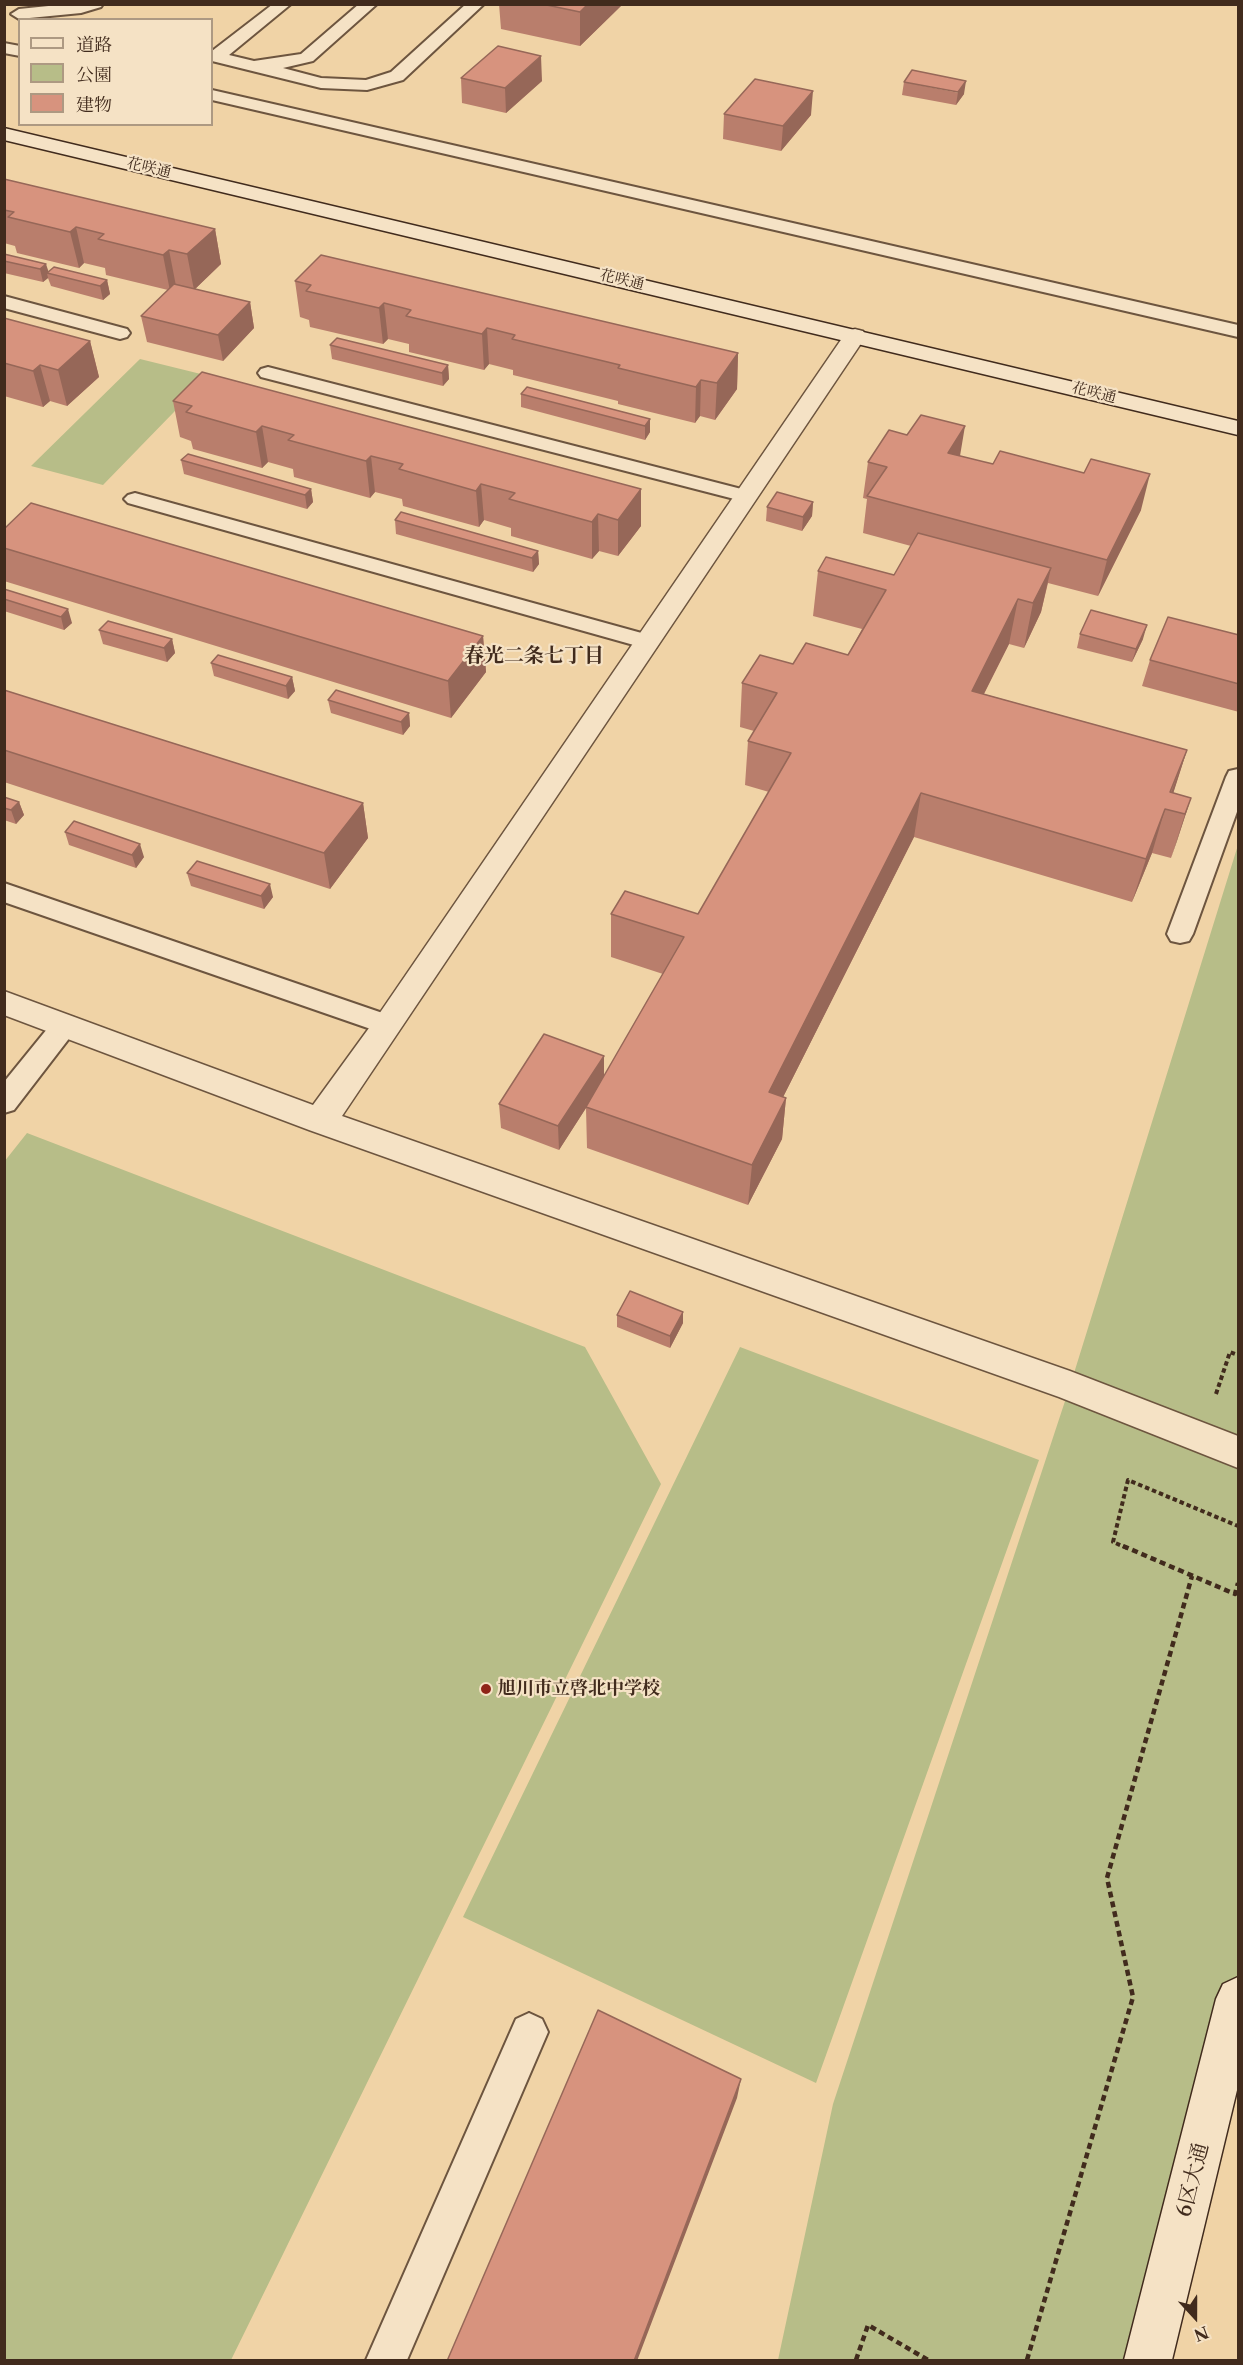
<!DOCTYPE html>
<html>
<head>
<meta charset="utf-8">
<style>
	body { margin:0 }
	#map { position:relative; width:1243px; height:2365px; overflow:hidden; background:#f0d3a6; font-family:"Libre Caslon Text","Noto Serif JP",serif }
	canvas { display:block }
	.frame { position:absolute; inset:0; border:6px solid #412b1d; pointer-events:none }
	.legend { position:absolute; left:18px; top:18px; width:195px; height:108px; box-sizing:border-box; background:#f5e2c5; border:2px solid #ad9982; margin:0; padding:8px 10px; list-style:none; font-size:18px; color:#412b1d }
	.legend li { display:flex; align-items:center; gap:12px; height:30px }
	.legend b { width:30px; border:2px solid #ad9982 }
	.north { position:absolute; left:1165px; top:2287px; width:60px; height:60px; -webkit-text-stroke:4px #f5e2c5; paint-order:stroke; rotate:159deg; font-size:16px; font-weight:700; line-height:24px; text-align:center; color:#412b1d }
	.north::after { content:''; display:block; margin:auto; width:21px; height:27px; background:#412b1d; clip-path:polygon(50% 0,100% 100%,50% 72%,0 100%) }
</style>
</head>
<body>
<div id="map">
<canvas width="1243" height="2365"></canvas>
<div class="frame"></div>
<ul class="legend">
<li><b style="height:8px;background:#f5e2c5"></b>道路</li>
<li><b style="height:16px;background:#b7bd88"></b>公園</li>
<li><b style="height:16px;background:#d7937e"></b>建物</li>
</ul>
<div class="north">N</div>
</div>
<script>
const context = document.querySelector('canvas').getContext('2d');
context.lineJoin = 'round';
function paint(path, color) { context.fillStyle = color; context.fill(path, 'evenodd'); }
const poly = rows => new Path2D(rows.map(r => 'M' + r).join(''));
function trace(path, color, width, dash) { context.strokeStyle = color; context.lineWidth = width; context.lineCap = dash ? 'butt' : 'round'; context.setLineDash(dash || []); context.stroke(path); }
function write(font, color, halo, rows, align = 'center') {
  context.font = font + ' "Libre Caslon Text","Noto Serif JP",serif'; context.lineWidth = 4.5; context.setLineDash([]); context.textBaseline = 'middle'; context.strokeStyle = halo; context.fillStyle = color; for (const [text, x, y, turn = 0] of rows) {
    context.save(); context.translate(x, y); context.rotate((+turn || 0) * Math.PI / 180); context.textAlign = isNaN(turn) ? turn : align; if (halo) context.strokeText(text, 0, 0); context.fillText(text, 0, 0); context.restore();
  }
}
const green = poly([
	[140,359,209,376,103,485,31,466],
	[1238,845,1238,1999,1148,2360,778,2360,833,2104,1070,1386],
	[27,1133,585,1347,661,1484,231,2360,5,2360,4,1162],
	[740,1347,1039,1460,816,2083,463,1917]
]);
const pathFar1 = poly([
	[1216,1394,1230,1352,1238,1355],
	[1127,1548,1113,1542,1128,1480,1238,1526]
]);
const path = poly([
	[1123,1546,1235,1594,1238,1583],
	[856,2360,868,2325,928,2360],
	[1027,2360,1133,1997,1107,1878,1192,1576]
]);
const lane = poly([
	[68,4,103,4,101,7,81,13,19,19,11,14,19,9,68,4],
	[273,4,291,4,229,55,254,61,301,54,359,4,377,4,313,61,283,68,321,78,366,80,391,72,466,4,484,4,403,80,367,90,321,88,212,61,212,51,273,4],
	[4,43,20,46,20,56,4,53,4,43],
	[212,90,1238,325,1238,337,212,100,212,90],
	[4,296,127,329,130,333,127,337,120,339,4,308,4,296],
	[268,367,753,492,757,496,753,500,746,502,261,377,258,373,261,369,268,367],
	[135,493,656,637,659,642,656,647,648,649,128,503,124,499,128,495,135,493],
	[1238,769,1238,809,1193,934,1189,941,1180,943,1171,941,1167,934,1226,777,1229,771,1238,769],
	[4,883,397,1018,401,1025,397,1032,388,1035,4,902,4,883],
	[65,1015,74,1018,78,1025,74,1032,14,1110,4,1113,4,1082,56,1018,65,1015],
	[529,2013,542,2019,548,2032,407,2360,366,2360,516,2019,529,2013]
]);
const street = poly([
	[855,329,863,331,866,336,342,1116,1070,1371,1238,1436,1238,1468,1059,1397,309,1130,4,1015,4,991,313,1105,377,1017,847,331,855,329]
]);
const secondary = poly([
	[4,128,1238,421,1238,435,4,140,4,128],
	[1238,1977,1238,2086,1172,2360,1124,2360,1216,1999,1223,1984,1238,1977]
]);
const wall = poly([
	[499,4,623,4,580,46,501,29],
	[461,78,542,81,506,113,462,103],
	[904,82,964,94,956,105,902,95],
	[724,114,811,115,781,151,723,139],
	[4,179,215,229,221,264,195,289,250,302,254,328,223,361,147,342,141,316,168,290,106,275,105,268,84,263,79,268,17,253,15,246,4,243],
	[4,254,48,272,107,280,110,294,103,300,51,286,48,278,43,282,4,273],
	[295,281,738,353,737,389,715,420,700,416,695,423,618,404,618,401,513,375,513,370,489,364,484,370,409,352,409,344,388,339,383,344,310,327,309,320,300,317],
	[4,318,90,341,99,377,67,406,50,401,43,407,4,396],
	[330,345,448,365,449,379,443,386,332,359],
	[521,394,650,419,650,432,645,440,521,407],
	[173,401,641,489,641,526,618,556,599,551,592,559,511,536,511,528,484,520,479,527,403,506,402,499,375,492,370,498,294,477,293,469,268,462,262,468,193,449,191,441,180,437],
	[960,456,1141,510,1098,596,1048,583,1041,612,1024,648,1009,644,984,694,1187,750,1173,793,1191,798,1171,858,1152,853,1132,902,914,837,783,1097,786,1098,782,1139,748,1205,587,1148,586,1108,559,1150,501,1128,499,1104,604,1077,663,974,611,957,611,914,698,914,769,792,745,785,748,741,754,731,740,727,742,683,793,664,848,655,862,629,813,616,818,571,894,575,911,546,863,533,867,499,863,498,868,462],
	[181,460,311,489,313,502,307,509,184,474],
	[813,502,812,516,802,531,766,521,767,507],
	[395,520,538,551,539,564,533,572,396,534],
	[4,529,483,636,486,672,451,718,4,581],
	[4,589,72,623,64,630,4,611],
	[99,630,172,639,175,653,167,662,103,644],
	[1080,634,1143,639,1132,662,1077,648],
	[1239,635,1239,712,1142,686,1150,660],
	[211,663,292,677,295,691,288,699,214,676],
	[4,690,363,803,368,838,330,889,4,782],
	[328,700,409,713,410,726,403,735,331,713],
	[4,797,19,802,24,815,16,824,4,820],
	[65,832,144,857,136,868,69,845],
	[187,873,273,897,264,909,191,886],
	[683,1312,683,1323,670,1348,617,1327,617,1315]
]);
const shadedWall = poly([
	[588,4,623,4,580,46,580,12],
	[541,56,542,81,506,113,505,88],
	[966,81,964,94,956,105,958,92],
	[813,91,811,115,781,151,783,126],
	[76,227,84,263,79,268,70,232],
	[215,229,221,264,194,290,187,254],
	[169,250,176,286,170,291,163,255],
	[46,264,49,273,47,273,48,278,43,282,40,269],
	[107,280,110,294,103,300,100,286],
	[250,302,254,328,223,361,218,335],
	[384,303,388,339,383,344,379,308],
	[487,328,489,364,484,370,482,334],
	[90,341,99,377,67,406,58,370],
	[738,353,737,389,715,420,717,383],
	[40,365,50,401,43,407,33,371],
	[448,365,449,379,443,386,442,373],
	[701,380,700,416,695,423,696,387],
	[650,419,650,432,645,440,645,426],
	[262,426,268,462,262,468,256,432],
	[965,426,959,462,948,453],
	[371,456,375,492,370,498,366,461],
	[1150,474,1141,510,1098,596,1107,560],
	[481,484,484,520,479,527,476,491],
	[311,489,313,502,307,509,305,495],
	[641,489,641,526,618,556,618,520],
	[813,502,812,516,802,531,803,517],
	[598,514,599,551,592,559,592,522],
	[538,551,539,564,533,572,532,558],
	[1051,568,1041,612,1024,648,1033,603],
	[1018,599,1009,644,963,735,972,691],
	[68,609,72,623,64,630,61,617],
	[1147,625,1143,639,1132,662,1136,649],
	[483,636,486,672,451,718,448,681],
	[172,639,175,653,167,662,164,648],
	[292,677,295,691,288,699,286,686],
	[409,713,410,726,403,735,401,722],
	[1187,750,1173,794,1165,809,1152,853,1132,902,1146,859],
	[921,793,914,837,765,1133,769,1092],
	[1191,798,1177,841,1171,858,1185,814],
	[19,802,24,815,16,824,11,810],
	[363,803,368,838,330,889,324,853],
	[140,844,144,857,136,868,132,855],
	[270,884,273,897,264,909,261,896],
	[604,1056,604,1080,559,1150,558,1126],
	[786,1098,782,1139,748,1205,752,1165],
	[683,1312,683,1323,670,1348,670,1336],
	[741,2079,737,2098,637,2361,634,2361]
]);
const building = poly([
	[542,4,588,4,580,12,542,4],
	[498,46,541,56,505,88,461,78,498,46],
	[912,70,966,81,958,92,904,82,912,70],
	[755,79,813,91,783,126,724,114,755,79],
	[4,179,215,229,187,254,169,250,163,255,98,239,104,234,76,227,70,232,8,217,14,212,4,210,4,179],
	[4,254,46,264,40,269,4,261,4,254],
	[321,255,738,353,717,383,701,380,696,387,618,368,620,365,512,339,515,335,487,328,482,334,406,316,411,310,384,303,379,308,306,291,311,285,295,281,321,255],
	[54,267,107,280,100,286,47,273,54,267],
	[174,284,250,302,218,335,141,316,174,284],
	[4,318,90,341,58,370,40,365,33,371,4,363,4,318],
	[337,338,448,365,442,373,330,345,337,338],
	[202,372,641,489,618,520,598,514,592,522,509,499,515,493,481,484,476,491,399,469,403,464,371,456,366,461,288,440,294,435,262,426,256,432,186,412,192,406,173,401,202,372],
	[527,387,650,419,645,426,521,394,527,387],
	[921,415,965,426,948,453,993,464,1000,451,1084,473,1091,459,1150,474,1107,560,867,496,887,467,868,462,889,430,907,435,921,415],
	[188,454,311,489,305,495,181,460,188,454],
	[777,492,813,502,803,517,767,507,777,492],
	[31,503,483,636,448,681,4,548,4,529,31,503],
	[401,512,538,551,532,558,395,520,401,512],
	[918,533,1051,568,1033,603,1018,599,972,691,1187,750,1170,792,1191,798,1185,814,1165,809,1146,859,921,793,769,1092,786,1098,752,1165,586,1107,684,937,611,914,625,891,698,914,791,753,748,741,777,693,742,683,760,655,793,664,806,643,848,655,886,590,818,571,826,557,894,575,918,533],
	[4,589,68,609,61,617,4,599,4,589],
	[1091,610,1147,625,1136,649,1080,634,1091,610],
	[1168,617,1239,635,1239,684,1150,660,1168,617],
	[108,621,172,639,164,648,99,630,108,621],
	[218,655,292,677,286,686,211,663,218,655],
	[4,690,363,803,324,853,4,750,4,690],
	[336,690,409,713,401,722,328,700,336,690],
	[4,797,19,802,11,810,4,808,4,797],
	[74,821,140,844,132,855,65,832,74,821],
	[197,861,270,884,261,896,187,873,197,861],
	[544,1034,604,1056,558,1126,499,1104,544,1034],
	[630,1291,683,1312,670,1336,617,1315,630,1291],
	[598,2010,741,2079,634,2361,447,2361,598,2010]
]);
const markers = [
	[486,1689,6,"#8f2418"]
];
const farStreetnames = [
	["花咲通",149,168,13],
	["花咲通",622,280,13],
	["花咲通",1094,393,14]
];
const poiNames = [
	["旭川市立啓北中学校",498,1689]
];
const neighbourhoodNames = [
	["春光二条七丁目",534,656]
];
const nearStreetnames = [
	["6区大通",1193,2180,-76]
];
paint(green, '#b7bd88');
trace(lane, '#6d553f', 4);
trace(street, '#6d553f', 3);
trace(secondary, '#412b1d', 3);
trace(pathFar1, '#412b1d', 4, [4.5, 3]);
trace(path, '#412b1d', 4.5, [6, 4]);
paint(lane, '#f5e2c5');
paint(street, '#f5e2c5');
paint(secondary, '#f5e2c5');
paint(wall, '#b97e6c');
paint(shadedWall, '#966758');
paint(building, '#d7937e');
trace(building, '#966758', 1.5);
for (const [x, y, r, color] of markers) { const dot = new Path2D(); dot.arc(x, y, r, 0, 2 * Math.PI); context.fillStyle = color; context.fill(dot); trace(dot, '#f5e2c5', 2); }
write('15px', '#412b1d', '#f5e2c5', farStreetnames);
write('bold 18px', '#412b1d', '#f5e2c5', poiNames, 'left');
write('bold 20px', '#412b1d', '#f5e2c5', neighbourhoodNames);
write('21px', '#412b1d', '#f5e2c5', nearStreetnames);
</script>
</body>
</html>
